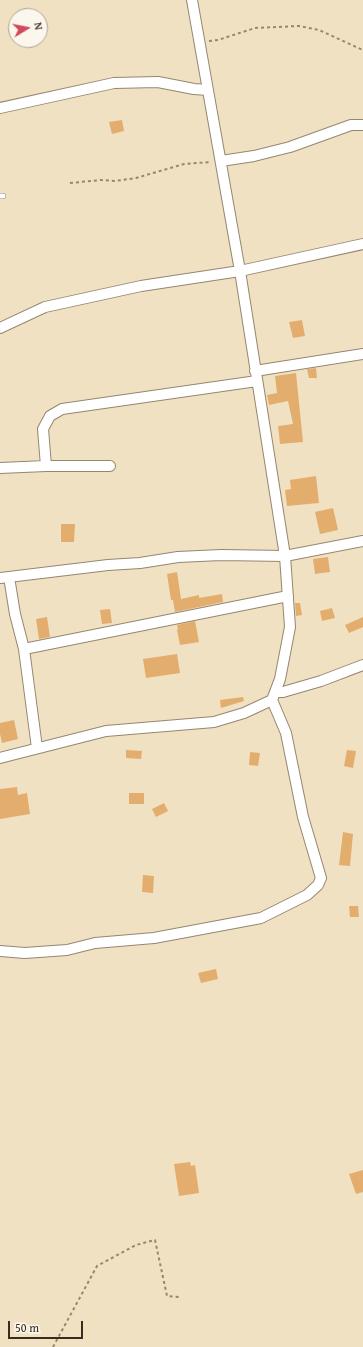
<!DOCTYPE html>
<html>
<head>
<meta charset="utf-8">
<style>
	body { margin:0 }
	#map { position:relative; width:363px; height:1347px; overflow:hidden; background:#f1e1c3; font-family:"Gentium Book Plus",serif }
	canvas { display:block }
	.north { position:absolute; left:8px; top:8px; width:40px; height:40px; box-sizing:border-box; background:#fbf7ec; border:1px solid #aea59a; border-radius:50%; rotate:80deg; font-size:11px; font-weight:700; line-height:16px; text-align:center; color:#3b2a1e }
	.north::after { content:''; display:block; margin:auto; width:14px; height:18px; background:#d1495b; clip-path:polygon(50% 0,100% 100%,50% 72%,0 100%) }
	.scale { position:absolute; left:8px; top:1321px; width:75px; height:18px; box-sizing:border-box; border:2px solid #3b2a1e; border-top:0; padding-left:5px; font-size:12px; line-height:14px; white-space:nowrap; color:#3b2a1e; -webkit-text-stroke:3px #fbf7ec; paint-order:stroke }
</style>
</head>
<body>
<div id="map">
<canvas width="363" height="1347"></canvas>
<div class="north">N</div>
<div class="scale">50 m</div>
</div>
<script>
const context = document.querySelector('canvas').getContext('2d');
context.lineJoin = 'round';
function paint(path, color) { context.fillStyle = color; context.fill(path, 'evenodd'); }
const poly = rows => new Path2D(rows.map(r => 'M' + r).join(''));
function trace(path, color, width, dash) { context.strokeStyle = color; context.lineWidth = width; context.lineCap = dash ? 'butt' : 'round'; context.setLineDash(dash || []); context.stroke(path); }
const building = poly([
	[122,120,124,131,112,134,109,122],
	[302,320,305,336,293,338,289,322],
	[316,368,317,378,309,378,307,369],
	[296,373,303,442,280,444,278,426,293,424,288,401,269,405,267,395,277,393,275,376],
	[316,476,319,503,287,506,285,490,291,489,290,480],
	[333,508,338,530,320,534,315,512],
	[61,524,75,524,74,542,61,542],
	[328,557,330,572,315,574,313,559],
	[177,572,181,599,199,595,199,598,222,594,223,602,175,612,173,600,171,600,167,574],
	[295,603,300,603,302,615,296,616],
	[332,608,335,618,322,621,320,611],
	[110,609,112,623,102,624,100,610],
	[47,617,50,637,39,639,36,619],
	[363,617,363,627,349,633,345,625],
	[195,621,199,642,180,645,177,630,178,629,177,625],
	[177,654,180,673,146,678,143,659],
	[243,697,244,701,221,708,220,700],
	[14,720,18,739,2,743,0,734,0,723],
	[126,750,142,751,141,759,126,758],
	[347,750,356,751,353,768,344,766],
	[250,752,260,753,258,766,249,765],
	[17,787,18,795,27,793,30,814,0,819,0,789],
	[129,793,144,793,144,804,129,804],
	[164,803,168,811,156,817,152,809],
	[343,832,353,834,350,866,339,865],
	[143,875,154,876,153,893,142,892],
	[349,906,358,906,359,917,350,917],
	[216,969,218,979,201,983,198,973],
	[190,1162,191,1166,195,1165,199,1193,179,1196,174,1164],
	[363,1170,363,1192,356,1194,349,1174]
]);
const path = poly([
	[209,41,218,40,255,28,299,26,319,30,363,50],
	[70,183,101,180,115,181,136,178,184,164,211,162],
	[53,1347,97,1266,136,1245,155,1240,167,1296,180,1297]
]);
const service = poly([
	[0,196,3,196]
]);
const minor = poly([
	[0,108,114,83,158,82,194,89,208,90],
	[221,161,254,156,290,147,351,125,363,125],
	[0,328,45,307,141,286,240,271,363,244],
	[255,371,363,354],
	[46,466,43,429,50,416,62,409,257,381],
	[0,468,46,466,110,466],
	[9,577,15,614,24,649,37,748],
	[0,578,108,565,140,563,178,557,221,555,285,556,363,541],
	[24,649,288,596],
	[275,692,283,692,321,681,363,665],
	[0,758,106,731,214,722,244,713,272,700],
	[0,951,25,953,67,950,95,943,154,938,261,918,307,895,318,885,321,878,303,817,286,733,272,700,280,679,290,627,285,556,240,271,192,0]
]);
paint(building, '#e3ad6e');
trace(service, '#968670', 6);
trace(minor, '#968670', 12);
trace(path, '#968670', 2, [3, 3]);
trace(service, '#fff', 5);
trace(minor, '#fff', 10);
</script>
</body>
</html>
